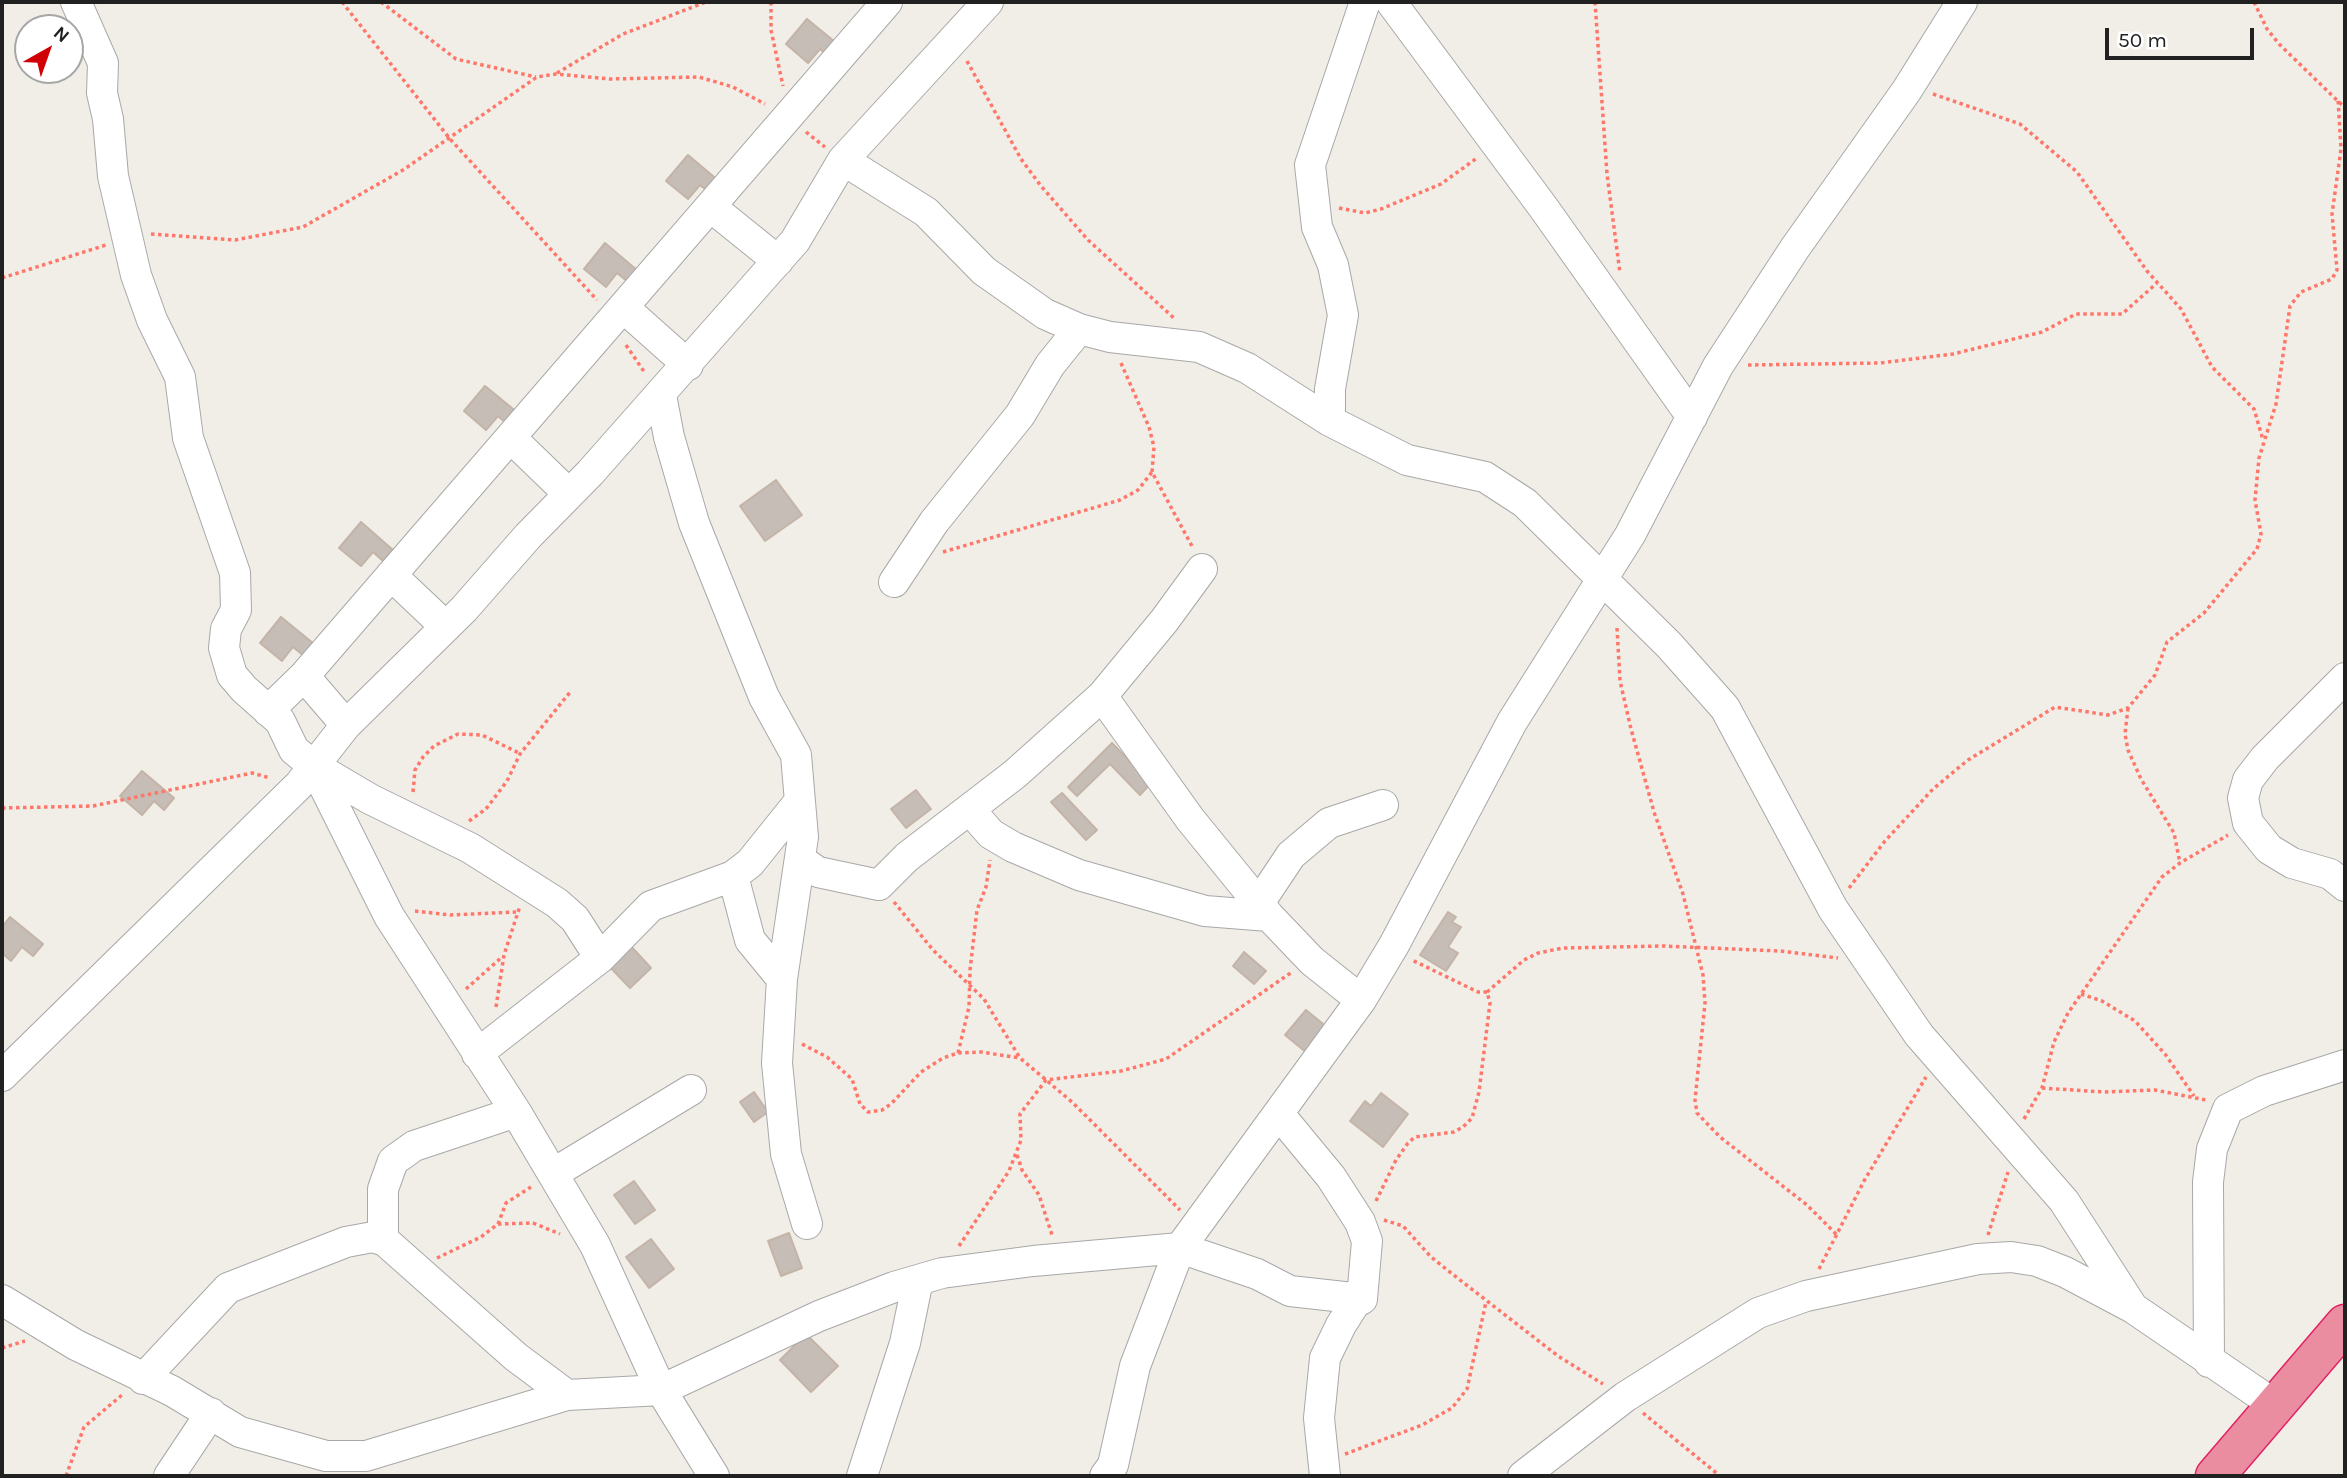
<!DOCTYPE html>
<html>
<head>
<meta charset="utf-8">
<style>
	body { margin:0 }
	#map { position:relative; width:2347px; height:1478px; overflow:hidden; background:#f1eee7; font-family:Karla,sans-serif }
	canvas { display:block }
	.frame { position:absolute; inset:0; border:4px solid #212121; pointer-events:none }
	.north { position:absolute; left:14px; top:14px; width:70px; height:70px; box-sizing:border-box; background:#fff; border:2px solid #a6a6a6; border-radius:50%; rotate:40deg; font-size:19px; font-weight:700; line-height:28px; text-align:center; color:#212121 }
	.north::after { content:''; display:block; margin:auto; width:24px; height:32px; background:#d10004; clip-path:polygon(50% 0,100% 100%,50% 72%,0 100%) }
	.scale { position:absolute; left:2105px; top:28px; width:149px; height:32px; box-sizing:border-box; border:4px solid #212121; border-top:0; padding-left:9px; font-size:21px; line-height:24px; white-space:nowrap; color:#212121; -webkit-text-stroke:5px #fff; paint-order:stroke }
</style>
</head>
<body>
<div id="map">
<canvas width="2347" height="1478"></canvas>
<div class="frame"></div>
<div class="north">N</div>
<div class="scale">50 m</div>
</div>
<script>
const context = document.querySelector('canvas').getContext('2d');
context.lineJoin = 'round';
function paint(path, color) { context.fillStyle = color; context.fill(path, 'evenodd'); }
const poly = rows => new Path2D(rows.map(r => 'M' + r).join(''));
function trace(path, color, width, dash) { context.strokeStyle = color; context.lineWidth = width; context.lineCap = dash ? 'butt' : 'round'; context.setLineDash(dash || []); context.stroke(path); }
const building = poly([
	[807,19,840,46,830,58,820,49,808,63,786,44,807,19],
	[688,155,720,182,711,194,700,185,688,199,666,181,688,155],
	[605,243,638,271,628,282,617,273,606,287,584,269,605,243],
	[485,386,518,413,508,425,498,416,486,430,464,411,485,386],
	[776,480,802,515,765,541,740,506,776,480],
	[361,522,393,550,383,561,373,552,361,566,339,548,361,522],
	[281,617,314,644,304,656,293,647,282,661,260,643,281,617],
	[1112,743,1151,783,1140,795,1110,764,1077,796,1068,787,1112,743],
	[142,771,174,798,164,810,154,801,142,815,120,796,142,771],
	[916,790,931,809,906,828,891,809,916,790],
	[1062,793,1097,830,1086,840,1051,802,1062,793],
	[1448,912,1456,917,1452,922,1461,927,1448,947,1458,953,1446,971,1420,955,1448,912],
	[10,917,43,944,33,956,22,947,11,961,2,953,2,927,10,917],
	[628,943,651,968,630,988,606,963,628,943],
	[1244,952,1266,971,1254,984,1233,966,1244,952],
	[1306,1010,1328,1028,1307,1053,1285,1035,1306,1010],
	[754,1092,768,1112,754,1122,740,1102,754,1092],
	[1381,1093,1408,1114,1383,1147,1350,1121,1365,1101,1371,1106,1381,1093],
	[634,1181,655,1210,635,1224,614,1195,634,1181],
	[789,1233,802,1268,781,1276,768,1241,789,1233],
	[651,1239,674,1269,649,1288,626,1257,651,1239],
	[806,1334,838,1366,811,1392,780,1360,806,1334]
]);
const path = poly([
	[342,2,450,139,597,300],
	[381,2,456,59,536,77],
	[771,2,771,30,783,86],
	[1595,2,1607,174,1620,273],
	[2254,2,2267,29,2279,44,2345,108],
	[967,61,1021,159,1041,186,1088,240,1175,319],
	[557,73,623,34,706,2],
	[1933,94,2020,124,2077,172,2147,271,2181,309,2212,367,2254,409,2263,440],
	[806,132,825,147],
	[1339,208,1365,213,1381,209,1441,184,1477,158],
	[151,234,235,240,303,227,403,170,537,77,556,74,610,79,699,77,733,87,765,104],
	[2,278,106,245],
	[626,345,645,373],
	[1121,363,1149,427,1154,447,1152,472,1193,548],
	[1748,365,1880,363,1953,354,2042,332,2076,314,2122,314,2157,283],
	[943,552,1120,500,1138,490,1152,472],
	[1617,628,1620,681,1631,729,1654,812,1683,894,1703,975,1705,1003,1695,1100,1697,1113,1720,1137,1807,1205,1837,1235],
	[2128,708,2125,734,2128,750,2141,779,2174,833,2180,863],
	[413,792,415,770,423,757,434,746,458,734,482,735,519,753],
	[2,808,93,806,252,773,270,778],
	[469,821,486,809,507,781,520,754,571,691],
	[1849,888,1885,841,1933,789,1968,760,2055,707,2108,715,2128,708,2155,675,2167,642,2204,613,2257,549,2261,534,2255,500,2259,458,2276,404,2290,306,2301,292,2332,279,2337,270,2332,214,2341,149,2338,99],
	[894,902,933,950,984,999,1020,1058,1072,1102,1180,1210],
	[415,911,450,915,516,912],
	[466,989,502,957],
	[1487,992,1524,960,1538,953,1563,948,1663,946,1780,951,1838,958],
	[2081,994,2102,1001,2135,1021,2165,1054,2194,1096],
	[496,1007,504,955,520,906],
	[802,1044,827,1057,852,1079,860,1104,868,1112,882,1110,891,1104,921,1072,943,1058,958,1053,981,1052,1020,1058],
	[958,1053,969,1007,970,970,977,910,986,887,990,860],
	[2042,1088,2104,1092,2155,1090,2206,1100],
	[2024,1119,2042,1088,2054,1042,2068,1013,2162,877,2180,863,2228,835],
	[1017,1155,1022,1170,1039,1195,1052,1235],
	[1376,1201,1396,1160,1408,1143,1415,1137,1454,1132,1463,1127,1472,1118,1479,1092,1490,1003,1487,992,1478,992,1412,960],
	[1384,1220,1403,1226,1431,1257,1460,1280,1558,1356,1603,1384],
	[498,1224,533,1223,560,1234],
	[1988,1235,2008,1172],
	[959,1246,1009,1171,1021,1140,1020,1114,1046,1080,1121,1071,1166,1059,1292,972],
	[437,1258,481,1237,498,1224,506,1203,531,1187],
	[1819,1269,1864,1181,1926,1077],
	[2,1348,25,1341],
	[1643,1413,1720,1476],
	[1345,1454,1422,1425,1452,1408,1467,1389,1486,1302],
	[66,1476,84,1427,122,1395]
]);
const minor = poly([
	[76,2,103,63,102,93,108,119,113,176,136,275,152,320,180,377,188,438,235,573,236,610,226,629,224,648,232,675,244,689,280,721,294,750,314,766,389,916,516,1112,595,1245,661,1390,714,1476],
	[1391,2,1543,207,1692,417],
	[843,160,926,212,984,271,1045,314,1079,329,1110,337,1199,347,1247,368,1330,421,1407,460,1485,477,1525,503,1669,645,1725,708,1833,909,1919,1035,2064,1201,2133,1308],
	[711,207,778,261],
	[624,308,688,365],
	[661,395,669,437,694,523,764,697,796,755,803,837,782,979,777,1063,786,1154,807,1224],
	[1330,421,1330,389,1343,315,1333,265,1317,227,1310,165,1365,2],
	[511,438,569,494],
	[391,575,446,627],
	[894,582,934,522,1020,415,1050,365,1079,329],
	[304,676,346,725],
	[2345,678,2265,758,2248,780,2243,798,2248,823,2269,849,2292,863,2330,874,2345,886],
	[1102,696,1190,819,1269,916,1312,961,1361,1000],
	[268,711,304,676,887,2],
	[314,766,370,799,470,848,557,903,575,919,600,958],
	[970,810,991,834,1013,847,1079,875,1205,911,1269,916],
	[802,861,818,872,879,885,907,857,1015,774,1102,696,1164,621,1202,569],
	[733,876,750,940,782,979],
	[1259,903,1291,855,1329,823,1383,805],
	[477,1054,600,958,651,906,733,876,750,863,799,802],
	[2,1076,299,785,346,725,464,609,528,536,590,473,795,241,843,160,988,2],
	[1279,1114,1331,1177,1360,1222,1367,1241,1362,1299,1355,1303,1341,1325,1325,1358,1319,1418,1325,1476],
	[554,1173,691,1090],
	[383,1240,383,1189,393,1161,414,1146,516,1112],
	[2,1300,76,1345,172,1391,240,1432,326,1456,366,1456,567,1395,661,1390,819,1316,894,1287,942,1273,1033,1261,1180,1248,1257,1274,1290,1291,1362,1299],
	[2209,1362,2208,1182,2212,1149,2228,1109,2264,1091,2345,1065],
	[143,1379,228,1288,346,1242,373,1237,385,1241,516,1357,567,1395],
	[169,1476,211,1413],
	[862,1476,905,1343,918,1280],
	[1105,1476,1113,1465,1135,1366,1180,1248,1361,1000,1394,945,1512,722,1630,535,1718,366,1795,248,1907,90,1962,2],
	[1523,1476,1625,1397,1758,1313,1806,1296,1978,1259,2011,1257,2037,1261,2065,1272,2133,1308,2275,1405]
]);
const highway = poly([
	[2215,1476,2345,1324]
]);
paint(building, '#c6bdb6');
trace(building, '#c4b4a8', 2);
trace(minor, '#a8a8a8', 32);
trace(highway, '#e22166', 41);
trace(path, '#ff776a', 3.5, [3.5, 3.5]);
trace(minor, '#fff', 30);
trace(highway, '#eb8da0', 38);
</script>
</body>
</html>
